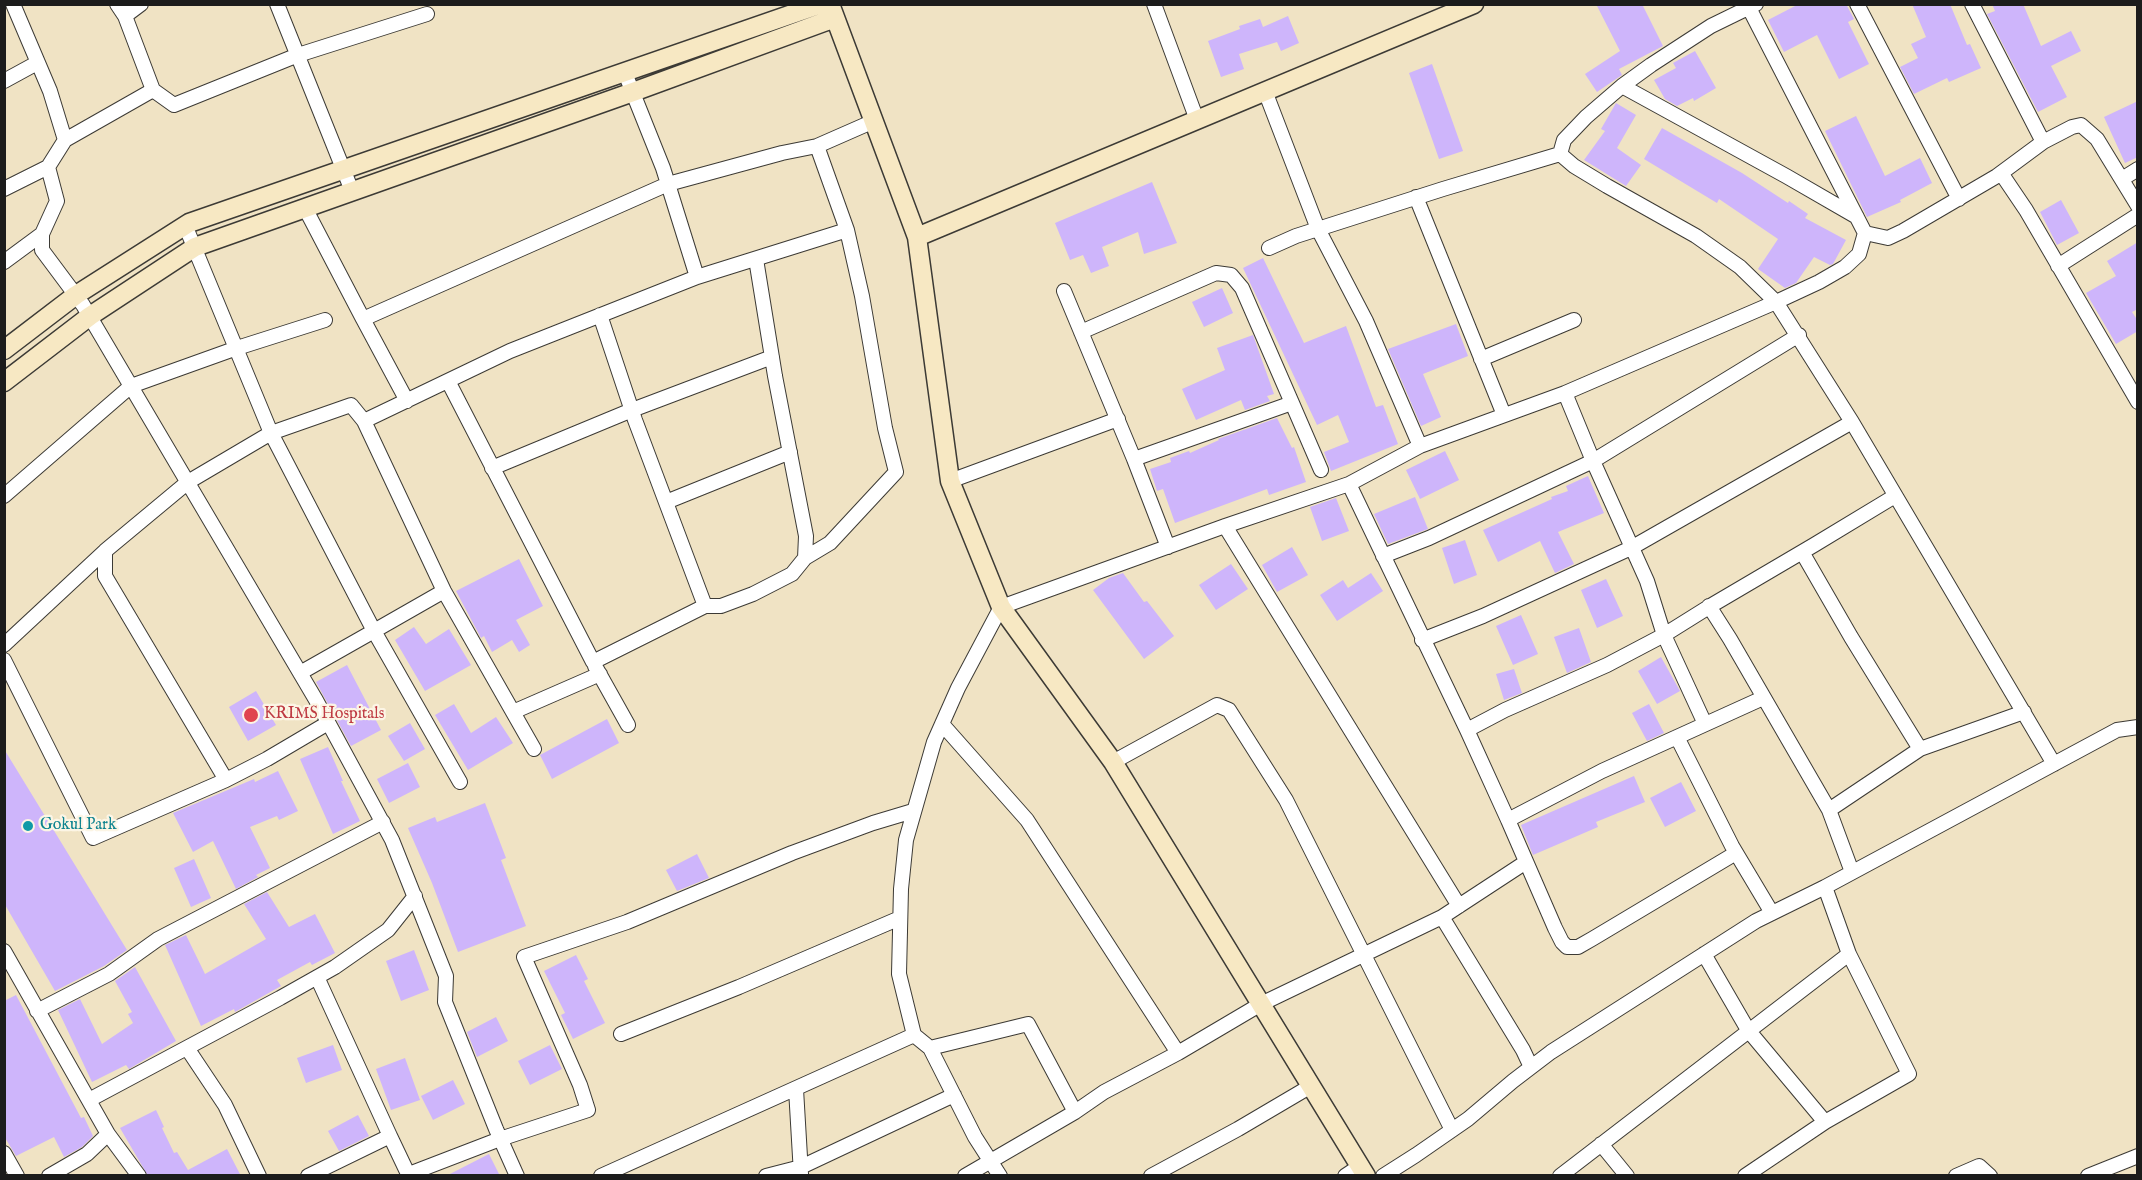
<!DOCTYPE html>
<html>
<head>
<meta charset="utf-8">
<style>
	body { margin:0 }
	#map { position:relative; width:2142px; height:1180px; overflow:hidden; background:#f0e3c4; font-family:"IM FELL English",serif }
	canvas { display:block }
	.frame { position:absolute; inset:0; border:6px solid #1c1c1c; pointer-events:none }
</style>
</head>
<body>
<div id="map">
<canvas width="2142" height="1180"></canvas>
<div class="frame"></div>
</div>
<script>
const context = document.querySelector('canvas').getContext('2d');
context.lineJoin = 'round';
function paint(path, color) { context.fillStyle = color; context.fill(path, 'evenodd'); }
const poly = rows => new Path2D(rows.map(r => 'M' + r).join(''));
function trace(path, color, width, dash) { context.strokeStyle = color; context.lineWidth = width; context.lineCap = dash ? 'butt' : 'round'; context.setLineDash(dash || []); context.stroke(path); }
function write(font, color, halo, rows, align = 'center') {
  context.font = font + ' "IM FELL English",serif'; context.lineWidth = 4.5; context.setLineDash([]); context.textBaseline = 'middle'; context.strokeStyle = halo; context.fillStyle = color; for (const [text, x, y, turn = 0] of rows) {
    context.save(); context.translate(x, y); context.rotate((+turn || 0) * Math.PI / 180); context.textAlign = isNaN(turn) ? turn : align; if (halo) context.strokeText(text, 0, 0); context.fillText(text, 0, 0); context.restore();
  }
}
const building = poly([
	[1596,4,1642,4,1663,46,1619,69,1622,75,1597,92,1585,74,1620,51],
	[1799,4,1846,4,1854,19,1848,22,1869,64,1839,79,1817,35,1784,52,1768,20],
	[1912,4,1950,4,1967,45,1970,44,1981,68,1949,82,1947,78,1914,94,1900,67,1918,58,1911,44,1926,37],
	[1992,4,2023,4,2041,46,2071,31,2081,51,2051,66,2067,97,2038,112,1987,14,1995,11],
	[1288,16,1299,43,1281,51,1277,42,1239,54,1244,69,1221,77,1208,41,1240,29,1239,26,1260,19,1263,27],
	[1695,51,1716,88,1694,101,1693,98,1677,106,1665,99,1654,80,1676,68,1673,63],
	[1432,64,1463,151,1439,159,1409,73],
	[2138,101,2138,157,2125,163,2104,117],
	[1616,103,1636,115,1617,148,1641,165,1626,186,1584,160,1605,131,1601,129],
	[1856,116,1885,176,1920,158,1932,183,1900,200,1901,202,1867,217,1825,131],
	[1662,128,1742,173,1788,203,1789,201,1808,214,1805,218,1846,240,1833,264,1830,265,1814,257,1796,283,1785,288,1758,269,1778,239,1719,199,1717,203,1644,159],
	[1152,182,1177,243,1144,254,1138,232,1102,247,1109,266,1091,273,1083,255,1070,260,1055,223],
	[2061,200,2079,233,2057,245,2040,212],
	[2138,242,2138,309,2132,312,2138,321,2138,331,2116,344,2086,293,2116,276,2107,261],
	[1263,258,1304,343,1346,326,1376,407,1383,405,1398,444,1331,471,1324,452,1349,442,1338,415,1317,425,1243,268],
	[1222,288,1233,313,1204,327,1192,302],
	[1456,324,1468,356,1423,374,1441,417,1421,426,1388,349],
	[1253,335,1274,394,1267,396,1270,401,1245,410,1241,400,1196,420,1182,389,1225,370,1217,348],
	[1277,418,1292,448,1294,447,1306,482,1269,495,1267,489,1175,523,1163,489,1157,491,1150,469,1171,462,1170,458,1189,451,1190,453,1219,440,1218,439],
	[1445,451,1459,480,1420,499,1406,470],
	[1588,476,1604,513,1558,532,1574,564,1555,573,1540,541,1498,562,1483,530,1552,499,1551,497,1568,491,1566,486],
	[1415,497,1428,529,1388,544,1374,514],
	[1336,498,1349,531,1322,541,1310,507],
	[1465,540,1477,575,1454,584,1442,548],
	[1292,547,1308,575,1277,592,1262,565],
	[519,559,543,606,516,620,530,645,519,652,512,640,492,652,484,636,481,638,456,591],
	[1231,564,1248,589,1216,610,1199,585],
	[1123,573,1144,602,1147,601,1174,636,1144,659,1093,590,1109,578],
	[1371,573,1383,591,1337,621,1320,595,1343,580,1348,588],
	[1606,579,1623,616,1597,628,1581,590],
	[1521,615,1538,654,1513,665,1496,626],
	[414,627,426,644,449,629,471,665,425,691,395,640],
	[1579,628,1591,662,1567,673,1554,637],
	[1661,657,1680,691,1657,704,1638,671],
	[347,665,381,730,351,746,316,682],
	[1514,669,1522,693,1504,700,1496,674],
	[256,691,276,725,248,741,229,707],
	[454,704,471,733,496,717,513,743,468,770,435,715],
	[1649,704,1664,733,1647,741,1632,713],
	[607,719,619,743,552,779,540,755],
	[410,723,425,749,404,761,388,736],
	[328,747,343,781,341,781,360,821,333,834,300,759],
	[4,749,127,950,104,966,55,991,4,903],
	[408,763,420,787,389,803,377,779],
	[278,771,298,811,279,820,277,816,250,827,270,868,256,875,258,877,236,889,213,841,193,852,173,813,254,779,255,782],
	[1634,776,1645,802,1596,822,1598,827,1533,855,1521,825],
	[1681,782,1696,811,1665,827,1650,798],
	[485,803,506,858,501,860,526,926,458,952,432,883,408,828,435,817,437,822],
	[697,854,709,878,677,891,666,870],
	[194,859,211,898,191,907,174,868],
	[267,892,289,927,315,914,335,953,312,965,310,962,277,980,281,986,235,1012,234,1009,201,1026,165,945,186,935,205,974,266,939,244,904],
	[414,950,429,990,401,1001,386,961],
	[576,955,588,979,584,981,605,1023,573,1039,561,1015,565,1013,544,971],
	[135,967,176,1041,129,1069,126,1065,92,1082,58,1010,80,999,102,1044,133,1023,128,1014,132,1012,115,981],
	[16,995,81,1118,84,1117,93,1136,82,1147,64,1157,54,1137,16,1156,4,1136,4,1001],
	[496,1017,508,1041,477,1057,467,1032],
	[333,1045,342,1070,306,1083,297,1058],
	[550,1045,562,1069,530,1085,518,1061],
	[405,1058,420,1100,391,1110,376,1069],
	[453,1080,465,1104,433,1120,421,1096],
	[156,1110,164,1127,162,1128,174,1153,177,1152,188,1170,227,1149,241,1176,148,1176,120,1128],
	[358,1115,369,1136,339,1151,328,1131],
	[489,1154,500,1176,446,1176]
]);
const street = poly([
	[13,4,50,91,65,140,48,167,57,201,42,234,42,250,83,305,316,700,392,840,446,976,445,1002,496,1129,517,1176],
	[117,4,125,16,153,90],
	[277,4,352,191],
	[1154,4,1197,120],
	[1756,4,1711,26,1651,65,1622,86,1586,117,1564,140,1560,154,1574,166,1607,186,1696,236,1740,267,1776,302,1852,422,2054,764],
	[1857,4,1959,199],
	[1972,4,2043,142],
	[125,16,141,4],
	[625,73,663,168,697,277,847,230],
	[4,81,37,63],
	[1622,86,1786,176,1857,217],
	[1265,91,1318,229,1366,321,1420,446],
	[65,140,153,90,174,105,298,55,427,14],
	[2001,173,2026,210,2138,402],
	[2122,179,2138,169],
	[4,189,48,167],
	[1416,197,1504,415],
	[305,208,363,319],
	[185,225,271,433,374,631,300,673],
	[1865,233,1888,238,1903,231,1997,176,2043,142,2072,127,2081,125,2097,139,2138,206],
	[1269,248,1296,236,1443,189,1560,154],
	[4,262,42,234],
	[2058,266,2138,215],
	[1064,291,1134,459,1292,403,1321,470],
	[600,315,635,420,705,606,721,606,753,594,792,574,805,558,806,536,775,376,756,259],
	[1081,332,1216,273,1231,275,1242,288,1292,403],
	[1481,359,1574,320],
	[448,381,593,662,705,606],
	[1565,393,1593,461,1647,581,1664,635,1705,724],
	[407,401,363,319,668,184,782,153,817,146,874,121],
	[364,421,444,591,534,749],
	[1134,459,1168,547],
	[492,468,632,410,772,357],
	[950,481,1118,419],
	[1349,484,1467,730,1508,820],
	[4,496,131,386,237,348,325,320],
	[666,502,790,452],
	[1225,526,1459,906],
	[1802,552,1851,637,1920,749],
	[1383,556,1429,538,1593,461,1799,335],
	[805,558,830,543,896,472,885,428,862,296,847,230,817,146],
	[444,591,374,631,460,782],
	[1709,606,1730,639,1829,810,1852,872],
	[1422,640,1483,616,1631,548,1852,422],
	[4,645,105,551],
	[4,660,93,838,226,780],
	[595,666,628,725],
	[513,712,600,674],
	[328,723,267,759,226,780,105,576,105,551,188,482,271,433,351,405,364,421,510,351,697,277],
	[942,724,1027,820,1178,1053],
	[1467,730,1505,710,1607,665,1664,635,1712,605,1814,545,1895,496],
	[1677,737,1732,846,1772,913],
	[1113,762,1217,705,1229,710,1286,800,1452,1130],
	[1829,810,1920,749,2024,712],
	[1736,853,1592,939,1578,947,1567,947,1562,942,1555,928,1508,820,1602,771,1763,698],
	[1442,917,1523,1050,1531,1067],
	[4,951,108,1134,87,1154,49,1176],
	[1704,954,1748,1030,1825,1122],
	[317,977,390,1136],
	[37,1011,109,974,158,939,383,822],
	[621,1034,739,987,900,918],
	[914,1035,930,1048,975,1137,1000,1176],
	[187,1048,225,1105,259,1176],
	[930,1048,1028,1024,1075,1112,1104,1092,1178,1053,1261,1004,1442,917,1526,862],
	[796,1089,801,1174],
	[89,1100,280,998,335,967,388,930,415,896],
	[108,1134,139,1176],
	[1601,1144,1627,1176],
	[4,1153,17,1176],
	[409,1174,500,1139,588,1110,580,1085,524,957,627,922,792,853,873,823,913,811],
	[308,1176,390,1136,409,1176],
	[601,1176,914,1035,899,974,901,889,906,840,934,742,958,688,1001,607,1225,526,1349,484,1420,446,1565,393,1776,302,1819,282,1845,267,1859,254,1865,233,1747,4],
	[766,1176,801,1167,954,1095],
	[965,1176,1075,1112],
	[1151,1176,1238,1129,1311,1086],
	[1345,1176,1360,1166],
	[1383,1176,1416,1155,1468,1119,1513,1081,1551,1052,1756,921,1825,887,2117,730,2138,727],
	[1560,1176,1849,954,1825,887],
	[1745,1176,1825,1122,1909,1074,1849,954],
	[1956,1176,1979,1166,1990,1176],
	[2088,1176,2138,1156]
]);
const secondary = poly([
	[830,4,917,237,950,481,1001,607,1113,762,1366,1176],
	[917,237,1474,4],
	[4,350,76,295,189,223,821,4],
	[4,382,90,316,195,247,633,92,835,18]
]);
const markers = [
	[251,715,8,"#e0444e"],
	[28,826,6,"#0f9aa8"]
];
const healthNames = [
	["KRIMS Hospitals",264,715]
];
const cultureNames = [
	["Gokul Park",40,826]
];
paint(building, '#ceb5fb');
trace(street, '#3c3a35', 16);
trace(secondary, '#3c3a35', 21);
trace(street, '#fff', 14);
trace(secondary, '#f7e8c3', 18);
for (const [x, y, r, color] of markers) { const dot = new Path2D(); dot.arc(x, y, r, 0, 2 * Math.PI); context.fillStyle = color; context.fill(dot); trace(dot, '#fcf5e5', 2); }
write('16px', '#be3a42', '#fcf5e5', healthNames, 'left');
write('16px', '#0d838f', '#fcf5e5', cultureNames, 'left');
</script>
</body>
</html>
